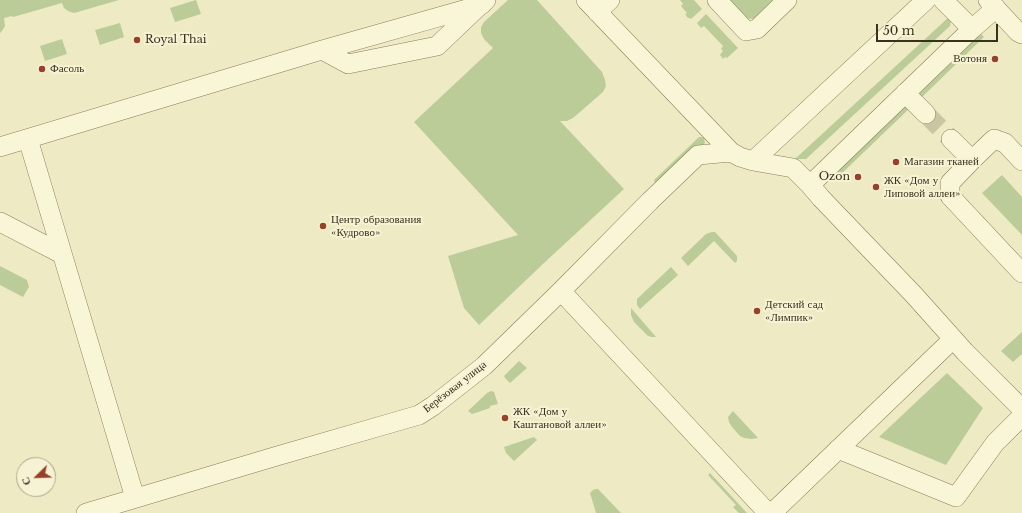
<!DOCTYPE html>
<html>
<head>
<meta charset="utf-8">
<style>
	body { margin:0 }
	#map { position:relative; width:1022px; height:513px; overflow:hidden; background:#eeeac4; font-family:"Libre Baskerville",serif }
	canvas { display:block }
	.north { position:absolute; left:16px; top:457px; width:40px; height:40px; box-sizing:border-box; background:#f6f3d4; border:1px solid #aaa58b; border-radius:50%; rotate:247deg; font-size:11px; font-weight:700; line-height:16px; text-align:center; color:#39311e }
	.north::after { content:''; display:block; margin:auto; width:14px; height:18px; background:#98412a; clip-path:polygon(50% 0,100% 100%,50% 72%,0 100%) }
	.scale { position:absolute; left:876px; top:24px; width:122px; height:18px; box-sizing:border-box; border:2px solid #39311e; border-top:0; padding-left:5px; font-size:12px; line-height:14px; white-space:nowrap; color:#39311e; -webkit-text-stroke:3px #f6f3d4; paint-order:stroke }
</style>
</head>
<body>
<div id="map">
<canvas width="1022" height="513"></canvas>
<div class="north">С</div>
<div class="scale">50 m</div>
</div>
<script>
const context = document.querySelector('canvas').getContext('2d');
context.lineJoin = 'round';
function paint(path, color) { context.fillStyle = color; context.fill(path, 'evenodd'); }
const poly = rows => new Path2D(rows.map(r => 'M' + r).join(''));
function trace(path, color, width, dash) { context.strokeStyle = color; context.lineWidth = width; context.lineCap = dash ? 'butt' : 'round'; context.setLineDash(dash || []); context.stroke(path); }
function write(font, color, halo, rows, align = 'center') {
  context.font = font + ' "Libre Baskerville",serif'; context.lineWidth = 4; context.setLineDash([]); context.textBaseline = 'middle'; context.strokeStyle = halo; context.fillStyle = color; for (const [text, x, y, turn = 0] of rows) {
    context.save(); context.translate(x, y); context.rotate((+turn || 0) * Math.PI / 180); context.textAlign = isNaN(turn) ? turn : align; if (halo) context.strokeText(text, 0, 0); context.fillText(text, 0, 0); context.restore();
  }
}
const green = poly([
	[0,0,119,0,81,11,74,13,68,11,64,8,62,3,13,17,12,16,4,18,5,26,2,31,0,33],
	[196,0,201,14,175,22,170,8],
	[508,0,537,0,602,72,605,80,606,86,603,92,573,118,567,121,560,121,624,189,544,263,479,325,464,308,448,256,518,235,414,122,493,48,484,39,481,33,481,27,484,22],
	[680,0,694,0,702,9,691,19,689,18,688,18,685,14,687,13,681,6,683,4],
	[728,0,775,0,756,18,749,19,746,18],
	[706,14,738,48,727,58,725,57,723,59,720,55,723,51,721,49,723,46,704,26,701,28,697,23],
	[950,16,951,21,950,26,806,159,795,159],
	[120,23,124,37,100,45,95,30],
	[981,34,984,37,920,99,917,96],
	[62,39,67,54,45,61,40,46],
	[908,104,911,107,838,177,835,173],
	[699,137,702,137,704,138,705,143,659,185,655,183,654,180],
	[1002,175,1022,197,1022,235,982,193],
	[712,232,715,232,737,256,737,261,735,263,714,241,688,266,681,258,706,234],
	[0,266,27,280,29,287,23,297,0,285],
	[671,267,678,275,640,309,637,305,637,299],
	[631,308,656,337,652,337,648,336,634,322,631,315],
	[1022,332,1022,354,1013,362,1001,351],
	[519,361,527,368,510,383,505,378,504,376],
	[947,373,983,408,946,465,879,437],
	[491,391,494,392,498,404,490,406,490,408,472,414,468,411,487,393],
	[733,411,758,438,752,439,744,438,740,436,732,427,729,422,728,417],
	[534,437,537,440,514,461,506,453,504,447],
	[710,473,747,513,739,513,733,507,736,505,708,475],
	[596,489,598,489,621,513,596,513,590,493,593,490]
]);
const minorTunnel = poly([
	[926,114,951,139]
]);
const minor = poly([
	[586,0,731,152,740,157,753,161,793,168,810,185,821,198,914,295,965,352,1022,409],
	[717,0,746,31,757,29,787,0],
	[943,0,972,29],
	[988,0,1018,32,1022,34],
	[597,12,610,0],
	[322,50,348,64,437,46,478,7],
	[905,93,926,114],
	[28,139,135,498],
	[951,139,972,160,950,183,950,196,1022,273],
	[0,147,322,50,481,5,486,0],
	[972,160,994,139,1005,143,1022,161],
	[753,161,926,0],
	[810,185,972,29,996,8],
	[0,222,62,254],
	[561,291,768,513],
	[838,449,956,497,995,443,1022,416],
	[86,513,277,456,419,415,433,406,484,366,561,291,650,201,698,155,731,152],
	[772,513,953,339]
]);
const markers = [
	[137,40,4,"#98412a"],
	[995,59,4,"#98412a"],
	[42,69,4,"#98412a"],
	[896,162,4,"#98412a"],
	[858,177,4,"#98412a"],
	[876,187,4,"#98412a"],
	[323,226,4,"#98412a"],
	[757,311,4,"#98412a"],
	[505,418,4,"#98412a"]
];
const poiNames = [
	["Royal Thai",145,40],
	["Вотоня",987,59,"right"],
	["Фасоль",50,69],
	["Магазин тканей",904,162],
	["Ozon",850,177,"right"],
	["ЖК «Дом у",884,181],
	["Липовой аллеи»",884,194],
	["Центр образования",331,220],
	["«Кудрово»",331,233],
	["Детский сад",765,305],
	["«Лимпик»",765,318],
	["ЖК «Дом у",513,412],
	["Каштановой аллеи»",513,425]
];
const streetNames = [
	["Берёзовая улица",455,387,-38]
];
paint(green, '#bbcc98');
trace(minorTunnel, '#cac5a3', 19, [19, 10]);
trace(minor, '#897d5a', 20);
trace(minor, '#f9f6d8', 19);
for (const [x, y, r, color] of markers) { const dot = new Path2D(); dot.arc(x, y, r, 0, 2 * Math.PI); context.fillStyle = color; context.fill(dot); trace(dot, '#f6f3d4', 1.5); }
write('11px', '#39311e', '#f6f3d4', poiNames, 'left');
write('11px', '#39311e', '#f6f3d4', streetNames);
</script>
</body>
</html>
